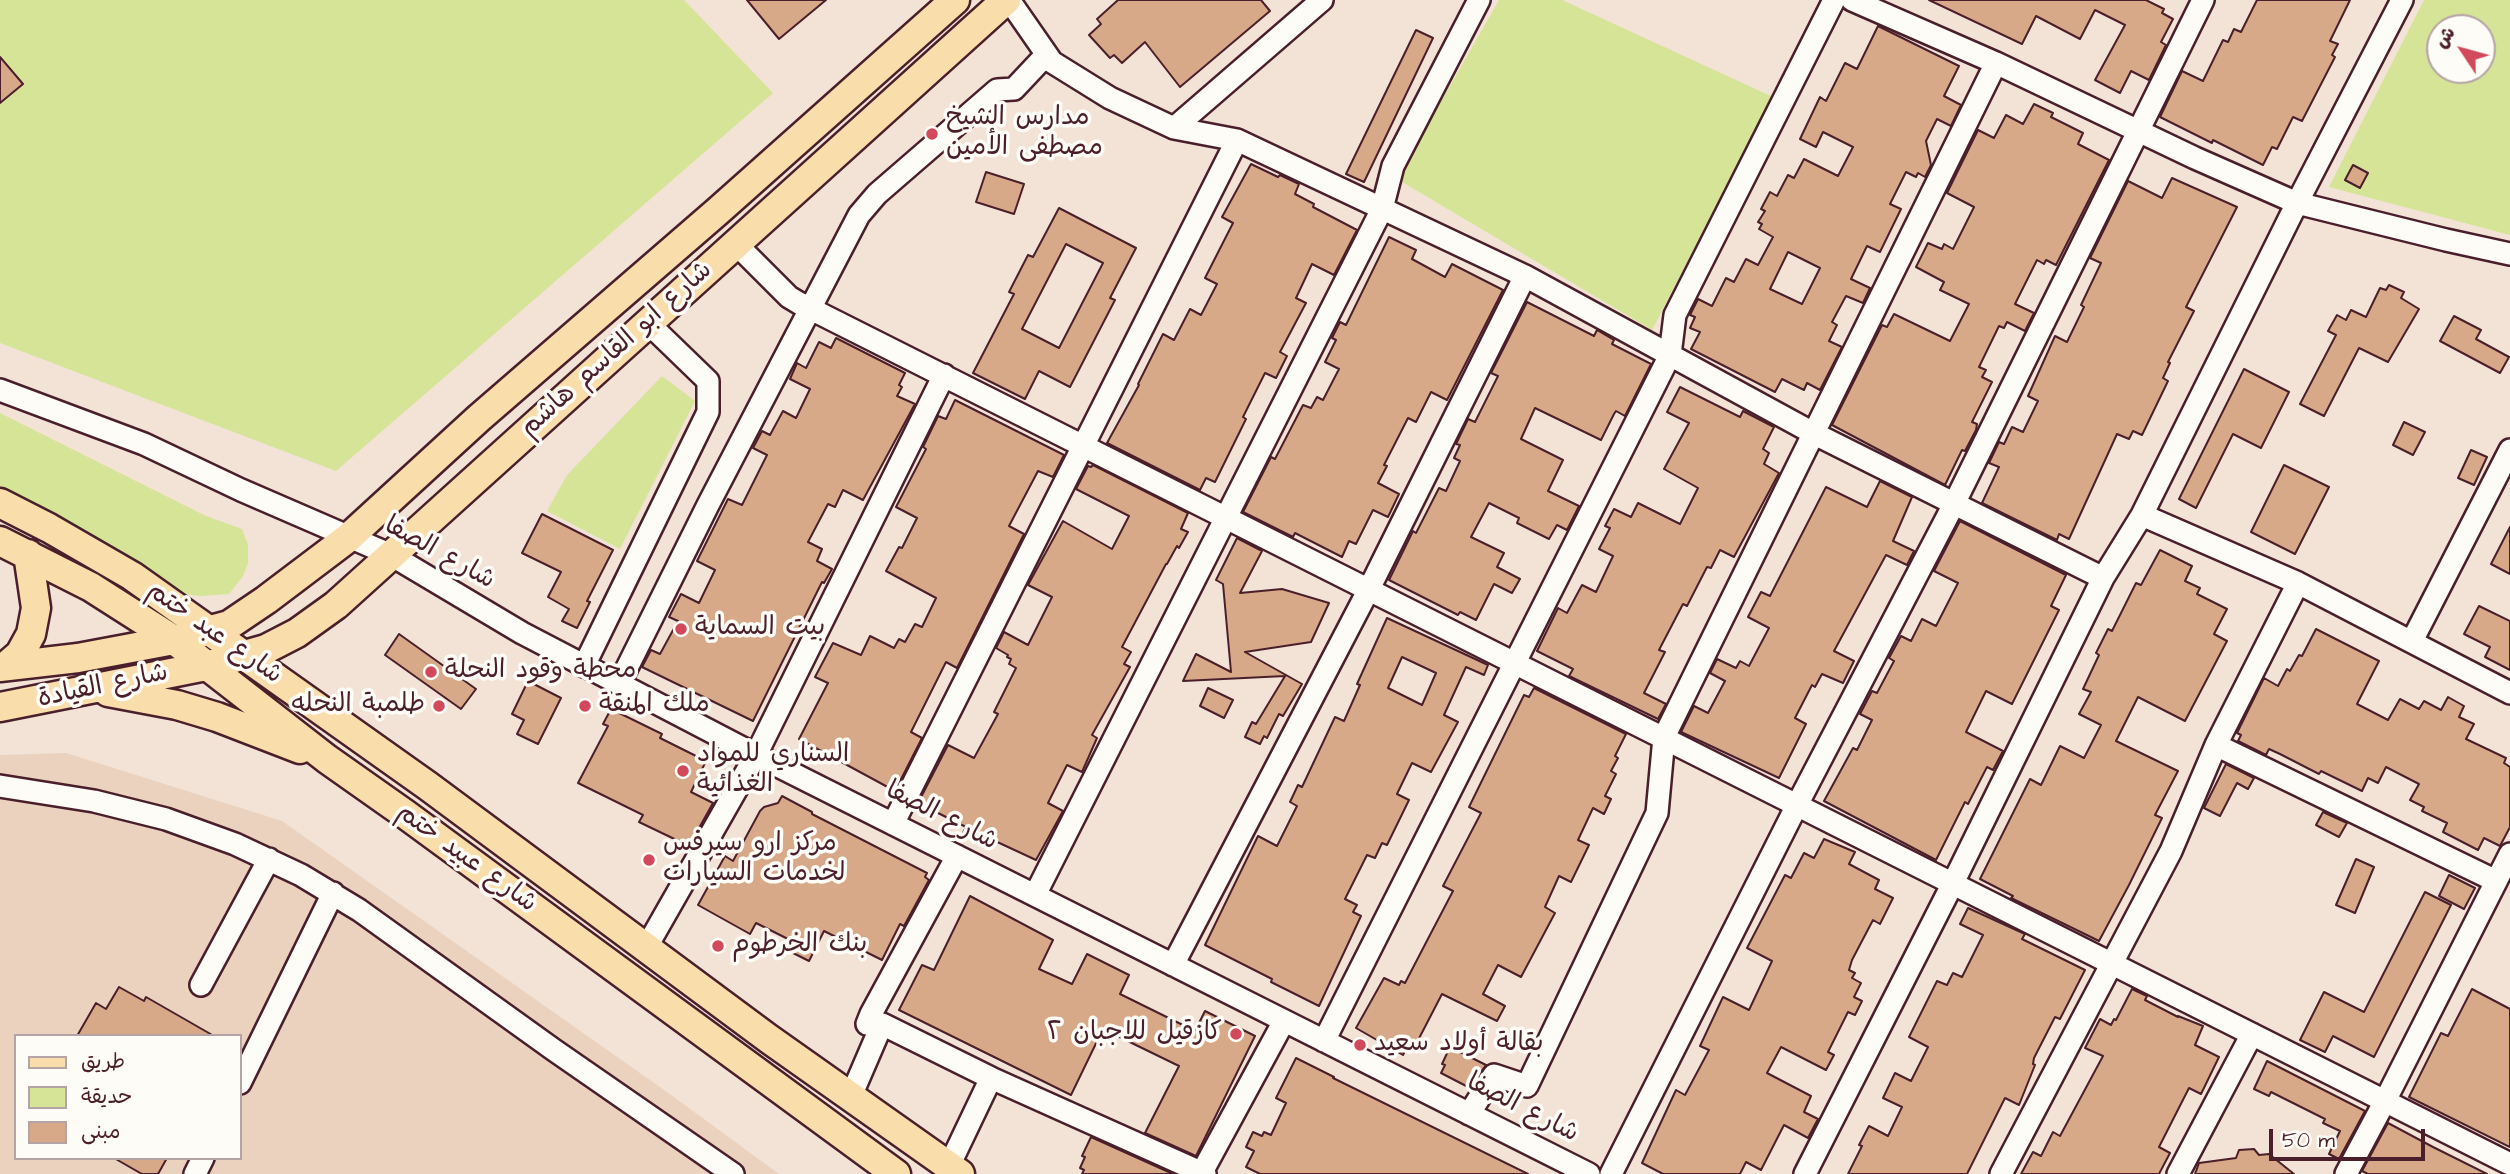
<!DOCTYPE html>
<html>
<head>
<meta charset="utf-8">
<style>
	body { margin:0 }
	#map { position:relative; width:2510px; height:1174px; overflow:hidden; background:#f2e3d6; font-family:"Architects Daughter","Playpen Sans Arabic",sans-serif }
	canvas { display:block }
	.legend { position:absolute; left:14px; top:1034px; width:228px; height:126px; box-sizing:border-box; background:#fdfcf7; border:2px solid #b5a4a5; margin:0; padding:9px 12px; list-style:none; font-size:21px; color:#4a1f2b }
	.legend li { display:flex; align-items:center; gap:14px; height:35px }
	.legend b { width:35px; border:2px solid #b5a4a5 }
	.north { position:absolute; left:2426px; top:14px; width:70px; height:70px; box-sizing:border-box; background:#fdfcf7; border:2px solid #b5a4a5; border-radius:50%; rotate:306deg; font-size:19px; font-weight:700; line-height:28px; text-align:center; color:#4a1f2b }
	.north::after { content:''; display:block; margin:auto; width:24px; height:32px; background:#d1495b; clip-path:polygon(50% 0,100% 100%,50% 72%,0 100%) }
	.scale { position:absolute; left:2269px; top:1129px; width:156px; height:32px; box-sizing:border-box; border:4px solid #4a1f2b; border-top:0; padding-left:9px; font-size:21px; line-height:24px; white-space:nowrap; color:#4a1f2b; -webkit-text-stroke:5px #fdfcf7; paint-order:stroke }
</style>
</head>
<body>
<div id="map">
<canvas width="2510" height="1174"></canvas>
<ul class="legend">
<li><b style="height:9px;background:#f9deab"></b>طريق</li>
<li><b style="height:19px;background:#d6e497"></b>حديقة</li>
<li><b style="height:19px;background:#d7a988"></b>مبنى</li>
</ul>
<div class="north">ش</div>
<div class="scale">50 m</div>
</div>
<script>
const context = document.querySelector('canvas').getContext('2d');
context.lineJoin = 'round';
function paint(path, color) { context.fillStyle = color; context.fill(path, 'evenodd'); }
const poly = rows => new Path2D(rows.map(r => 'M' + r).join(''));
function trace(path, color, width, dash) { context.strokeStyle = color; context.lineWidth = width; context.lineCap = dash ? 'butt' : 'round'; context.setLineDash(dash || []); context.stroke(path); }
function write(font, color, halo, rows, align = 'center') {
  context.font = font + ' "Architects Daughter","Playpen Sans Arabic",sans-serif'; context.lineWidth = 7; context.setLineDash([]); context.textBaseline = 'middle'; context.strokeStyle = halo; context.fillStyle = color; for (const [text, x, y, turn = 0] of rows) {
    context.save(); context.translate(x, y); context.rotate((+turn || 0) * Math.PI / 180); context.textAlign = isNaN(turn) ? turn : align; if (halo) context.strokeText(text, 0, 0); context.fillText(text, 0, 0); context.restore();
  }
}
const built = poly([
	[66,753,282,821,667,1092,779,1174,0,1174,0,755],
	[16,1036,240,1036,240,1158,16,1158]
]);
const green = poly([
	[0,0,684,0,773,93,336,471,0,343],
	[1499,0,1562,0,1773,97,1652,330,1397,179],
	[2424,0,2510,0,2510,235,2329,187],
	[2440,28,2482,28,2482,70,2440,70],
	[662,376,695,401,620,549,547,511,567,475],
	[0,413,206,516,242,529,248,545,248,563,243,576,229,594,201,596,173,593,0,486]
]);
const building = poly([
	[747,0,826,0,779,39,747,0],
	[1118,0,1261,0,1270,11,1180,87,1145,42,1122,63,1114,55,1110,58,1089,35,1101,24,1097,19,1118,0],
	[1929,0,2146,0,2164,9,2162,13,2173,19,2161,42,2166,45,2149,80,2131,71,2120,93,2095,80,2125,25,2095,10,2080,39,2036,16,2022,44,1929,0],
	[2257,0,2350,0,2330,41,2338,44,2332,55,2335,57,2302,121,2293,117,2277,149,2272,147,2263,165,2213,140,2212,143,2160,117,2182,71,2203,81,2223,40,2228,42,2234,29,2241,32,2257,0],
	[1878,26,1959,66,1944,96,1961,105,1951,126,1937,119,1926,141,1931,165,1925,177,1918,173,1916,177,1906,172,1890,204,1901,209,1880,252,1867,246,1851,279,1870,288,1863,303,1846,296,1832,322,1837,325,1829,341,1842,347,1820,390,1807,383,1804,390,1782,379,1775,392,1691,349,1700,332,1690,328,1695,317,1690,315,1698,299,1712,306,1726,278,1734,282,1746,259,1758,265,1773,237,1759,229,1762,224,1758,222,1765,211,1761,209,1770,192,1777,196,1788,175,1794,178,1804,159,1838,176,1853,147,1823,132,1816,147,1800,139,1820,97,1826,101,1845,63,1857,69,1878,26],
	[1788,252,1820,268,1802,304,1770,289,1788,252],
	[1416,30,1433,38,1364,182,1346,174,1416,30],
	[0,57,23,84,0,103,0,57],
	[2034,104,2053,113,2051,117,2083,133,2078,144,2109,160,2056,265,2046,260,2044,264,2037,260,2015,304,2034,313,2025,331,2007,322,2004,328,1999,326,1979,367,1986,370,1982,377,1992,382,1972,422,1977,424,1976,430,1965,451,1962,450,1945,485,1832,425,1882,325,1887,327,1894,314,1950,341,1969,304,1940,290,1944,282,1916,267,1928,243,1942,249,1944,244,1953,249,1974,207,1947,193,1978,130,1994,138,2006,115,2023,124,2034,104],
	[1251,164,1278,177,1280,175,1299,184,1295,194,1314,204,1313,207,1357,230,1334,275,1312,264,1296,298,1306,303,1280,352,1287,356,1276,378,1265,373,1243,417,1246,419,1215,482,1206,478,1200,490,1107,443,1139,385,1138,384,1163,334,1174,340,1190,309,1201,315,1217,284,1205,278,1233,223,1222,217,1251,164],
	[2353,165,2368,173,2360,188,2345,180,2353,165],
	[986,172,1024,184,1014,214,976,202,986,172],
	[2172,178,2237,207,2186,307,2194,311,2168,362,2170,363,2163,378,2168,381,2142,435,2133,431,2129,439,2117,434,2069,539,2059,534,2057,540,1982,503,1999,467,1989,463,1999,442,2004,444,2012,427,2023,432,2038,401,2028,396,2055,336,2067,342,2084,307,2081,305,2101,263,2090,258,2128,181,2162,198,2172,178],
	[1059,208,1136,248,1110,298,1115,300,1070,387,1039,371,1025,399,973,373,1014,294,1009,292,1028,255,1033,257,1059,208],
	[1066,244,1103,263,1059,348,1022,329,1066,244],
	[1389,237,1416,250,1412,259,1445,277,1452,264,1503,290,1447,400,1431,392,1416,422,1408,418,1384,465,1387,466,1378,483,1399,494,1388,517,1373,510,1356,544,1349,541,1342,557,1295,533,1293,537,1243,512,1271,457,1275,459,1303,405,1311,408,1317,397,1323,400,1339,369,1325,362,1336,340,1332,338,1340,322,1346,325,1389,237],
	[2389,285,2404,292,2401,298,2419,309,2388,362,2359,348,2324,416,2300,404,2336,335,2328,331,2337,315,2346,320,2351,310,2366,317,2380,288,2386,290,2389,285],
	[1527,302,1594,336,1597,330,1614,340,1612,344,1651,364,1625,416,1616,411,1614,414,1601,440,1535,408,1521,439,1563,460,1548,491,1579,506,1567,530,1557,525,1549,539,1517,523,1519,518,1489,503,1471,537,1504,553,1497,567,1520,579,1512,593,1494,584,1476,620,1460,612,1458,615,1389,580,1413,531,1416,533,1439,488,1446,491,1460,461,1454,458,1460,445,1456,444,1468,419,1475,422,1498,376,1491,373,1527,302],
	[2454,316,2481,330,2476,339,2509,357,2500,373,2440,341,2454,316],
	[836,338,905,373,899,385,902,387,897,396,915,404,863,500,843,490,835,507,828,504,808,542,822,549,817,561,832,569,824,583,822,582,753,721,642,667,651,650,660,654,678,621,669,617,681,594,699,603,715,570,697,561,728,499,742,505,767,455,753,448,762,431,770,435,783,411,796,418,810,389,790,379,797,363,806,368,819,342,831,348,836,338],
	[2244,369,2289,392,2261,448,2233,434,2196,508,2179,499,2244,369],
	[1680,387,1740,417,1743,411,1774,427,1763,449,1769,453,1764,464,1779,473,1734,557,1720,550,1711,568,1707,567,1687,606,1683,604,1659,650,1665,652,1644,693,1666,704,1658,719,1569,676,1573,669,1537,651,1558,608,1567,613,1582,585,1596,592,1613,556,1599,549,1610,528,1605,526,1614,509,1631,517,1638,503,1680,524,1698,488,1664,469,1689,423,1667,412,1680,387],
	[955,400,1064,455,1053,477,1038,471,1009,526,1024,534,957,668,946,662,911,732,922,738,895,791,799,739,828,683,815,677,833,643,861,655,870,636,894,648,899,639,905,642,915,624,922,627,936,598,886,571,899,547,902,548,917,518,896,507,926,449,923,447,938,416,946,419,955,400],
	[2404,422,2425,432,2413,455,2393,445,2404,422],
	[2471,450,2487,457,2474,485,2458,478,2471,450],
	[1093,465,1188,513,1181,529,1188,532,1179,548,1177,546,1167,564,1166,564,1122,647,1131,652,1124,664,1130,667,1092,735,1097,738,1082,772,1067,765,1048,803,1063,811,1036,860,980,834,977,840,963,833,966,827,918,803,948,745,974,758,998,714,994,712,1016,668,1009,664,1011,659,1007,657,1008,655,996,648,1004,632,1028,645,1052,597,1028,585,1063,521,1112,549,1129,516,1076,489,1088,466,1091,467,1093,465],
	[2284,465,2329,487,2295,554,2251,532,2284,465],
	[1880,481,1912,497,1893,541,1914,551,1907,565,1886,555,1834,651,1854,661,1843,683,1822,674,1815,687,1812,685,1795,718,1806,724,1779,778,1681,732,1694,706,1708,713,1725,681,1710,673,1717,659,1736,668,1740,661,1749,666,1769,628,1748,617,1761,592,1770,596,1826,487,1867,507,1880,481],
	[542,514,613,550,587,601,590,602,577,628,562,621,569,609,548,597,561,572,522,553,542,514],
	[1960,521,2066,575,2051,606,2059,610,2012,704,1986,691,1966,732,2003,751,1993,770,1987,767,1968,804,1965,802,1936,860,1824,801,1853,748,1857,750,1872,720,1860,714,1872,691,1877,693,1894,661,1889,658,1901,636,1911,641,1922,619,1936,626,1958,583,1934,571,1960,521],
	[2510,527,2510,574,2491,564,2510,527],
	[1237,538,1262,551,1240,593,1282,589,1329,603,1311,642,1245,652,1302,684,1283,716,1279,714,1267,738,1264,736,1260,744,1245,737,1252,722,1256,724,1285,676,1183,681,1196,654,1231,672,1223,584,1216,580,1237,538],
	[2160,550,2192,566,2185,581,2200,588,2197,594,2227,609,2214,634,2227,641,2185,721,2138,697,2116,741,2178,771,2155,815,2162,818,2129,885,2099,941,2011,898,2013,896,1980,879,2030,779,2041,785,2060,746,2084,758,2101,725,2079,714,2091,692,2083,689,2099,655,2096,653,2108,629,2112,631,2136,583,2141,585,2160,550],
	[2479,606,2510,621,2510,670,2485,657,2490,647,2464,634,2479,606],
	[1387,618,1488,665,1484,675,1466,667,1444,715,1458,722,1431,772,1412,763,1397,794,1409,800,1387,845,1382,843,1375,858,1367,855,1345,899,1357,905,1353,912,1361,916,1319,1006,1271,982,1272,979,1205,945,1258,836,1277,846,1297,806,1290,802,1298,785,1302,787,1335,717,1344,721,1360,685,1357,684,1387,618],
	[1402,657,1436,673,1422,705,1388,688,1402,657],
	[2316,629,2379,661,2357,704,2388,720,2400,699,2419,709,2424,701,2441,710,2448,697,2464,706,2459,717,2474,724,2466,739,2506,758,2504,763,2510,767,2510,827,2500,846,2484,838,2478,850,2443,832,2447,823,2422,811,2424,807,2410,800,2419,784,2386,767,2378,783,2368,778,2362,791,2321,771,2319,774,2280,754,2269,749,2266,755,2238,741,2241,735,2237,733,2264,678,2278,686,2287,669,2290,671,2299,655,2302,656,2316,629],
	[399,634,476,689,461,709,385,655,399,634],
	[528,681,561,698,538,744,517,734,524,720,512,714,528,681],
	[1208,688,1233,700,1224,718,1200,706,1208,688],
	[1534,688,1626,734,1615,756,1618,758,1611,771,1616,774,1605,796,1611,799,1604,814,1593,808,1578,840,1589,845,1571,882,1559,876,1545,907,1555,913,1521,977,1498,965,1483,994,1505,1006,1497,1021,1442,994,1413,1050,1407,1047,1403,1055,1356,1028,1384,978,1399,985,1401,981,1405,983,1431,933,1453,891,1443,886,1481,813,1469,807,1524,695,1529,697,1534,688],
	[611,709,662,734,660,738,706,761,691,792,713,803,689,846,639,822,643,815,578,783,608,726,603,724,611,709],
	[2226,764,2254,778,2248,789,2237,783,2220,816,2204,808,2226,764],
	[782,796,812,812,812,814,927,873,925,877,929,880,904,926,900,924,882,960,824,931,809,961,793,953,798,944,756,923,750,934,698,905,725,856,733,861,760,811,764,807,778,803,782,796],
	[2323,812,2347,823,2339,837,2316,825,2323,812],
	[1824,839,1855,852,1849,864,1879,880,1875,889,1893,898,1880,924,1873,920,1852,960,1849,970,1855,973,1852,978,1861,983,1854,997,1862,1001,1855,1015,1848,1012,1828,1052,1834,1055,1826,1070,1781,1047,1767,1073,1811,1096,1804,1112,1818,1119,1808,1138,1784,1125,1761,1170,1746,1162,1740,1174,1663,1174,1642,1163,1676,1090,1685,1095,1709,1050,1700,1046,1723,997,1749,1010,1772,961,1747,948,1785,875,1791,878,1804,853,1814,858,1824,839],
	[2356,859,2374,867,2355,913,2336,905,2356,859],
	[2449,875,2475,888,2464,909,2439,896,2449,875],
	[2425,892,2451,905,2374,1057,2333,1036,2325,1052,2300,1040,2324,992,2364,1012,2425,892],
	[970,896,1053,940,1039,969,1072,984,1087,954,1129,975,1120,994,1195,1031,1205,1011,1255,1036,1196,1156,1145,1133,1179,1066,1103,1029,1071,1095,899,1010,922,965,934,970,970,896],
	[1968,908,2025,934,2022,939,2085,970,2060,1019,2055,1017,2034,1058,2033,1064,2035,1065,2019,1105,2005,1098,1967,1174,1848,1174,1862,1146,1859,1145,1869,1126,1888,1136,1902,1107,1883,1098,1895,1073,1911,1081,1928,1047,1909,1037,1937,981,1947,985,1953,973,1962,977,1983,935,1960,924,1968,908],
	[119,987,144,1001,146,997,214,1036,77,1036,96,1003,106,1009,119,987],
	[2132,989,2147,996,2145,1000,2178,1017,2178,1016,2203,1026,2195,1045,2219,1057,2201,1094,2189,1088,2159,1147,2170,1153,2159,1174,2021,1174,2033,1152,2041,1156,2053,1132,2060,1136,2103,1056,2085,1048,2100,1019,2111,1025,2114,1019,2116,1020,2132,989],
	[2472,989,2510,1009,2510,1147,2409,1097,2441,1033,2448,1036,2472,989],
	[1450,1047,1486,1065,1470,1088,1441,1073,1445,1065,1442,1064,1450,1047],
	[1296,1058,1334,1077,1333,1078,1528,1174,1260,1174,1246,1167,1254,1151,1246,1147,1253,1132,1262,1136,1264,1132,1271,1135,1286,1103,1276,1098,1296,1058],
	[2267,1061,2365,1111,2339,1159,2329,1154,2340,1131,2323,1123,2325,1119,2271,1092,2269,1096,2254,1089,2267,1061],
	[2388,1123,2433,1147,2487,1174,2368,1174,2362,1171,2388,1123],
	[1091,1137,1173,1174,1082,1174,1084,1170,1080,1168,1085,1157,1082,1156,1091,1137],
	[2254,1149,2259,1155,2269,1154,2294,1174,2195,1174,2199,1163,2236,1158,2239,1150,2254,1149],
	[114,1158,167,1158,158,1174,142,1174,114,1158]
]);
const minor = poly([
	[1009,0,1052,62,1110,98,1174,128,1237,140,1525,276,1813,433,2103,578],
	[1852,0,1996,63,2195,158,2297,203,2446,240,2510,254],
	[1174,128,1322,0],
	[735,243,789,297,799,303,2510,1164],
	[0,390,144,444,241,490,391,555,522,633,756,755,1589,1174],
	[2142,515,2298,583,2510,693],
	[2412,641,2510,450],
	[584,666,708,412,708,381,647,322],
	[619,684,708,505,859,215,877,194,997,90,1014,89,1046,55],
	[2216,745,2496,881],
	[0,786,94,801,166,819,235,844,301,875,359,910,554,1050,733,1174],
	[893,824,1237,140],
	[1035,895,1382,209,1393,166,1479,0],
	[646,948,756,755,944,375],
	[1173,965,1369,589,1525,276],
	[201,985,269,859],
	[882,1024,991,1078],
	[1324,1041,1670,355,1675,315,1834,0],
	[240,1083,333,893],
	[851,1096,882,1024,867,1024,871,1014,957,856],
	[1469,1114,1494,1075,1527,1086,1657,813,1664,737,1996,63],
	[949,1166,991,1078,1205,1174],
	[195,1174,203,1158],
	[1201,1174,1284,1021],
	[1611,1174,1797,805,1954,504,2203,0],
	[1805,1174,1953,883,2103,578,2142,515,2297,203,2402,0],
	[2001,1174,2171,851,2216,745,2298,583],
	[2178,1174,2252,1034],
	[2346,1174,2385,1101,2510,854]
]);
const major = poly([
	[0,503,49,528,132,576,428,786,769,1039,960,1174],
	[0,541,91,587,174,640,327,759,405,814,896,1174],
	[6,666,20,654,31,634,36,608,28,554],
	[0,667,78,658,174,640,229,625,266,600,348,538,479,418,718,211,955,0],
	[108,692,177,705,217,717,300,749],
	[0,707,206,666,266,649,297,633,336,605,1006,0]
]);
const markers = [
	[932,134,7,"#d1495b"],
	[681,629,7,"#d1495b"],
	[431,672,7,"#d1495b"],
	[439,706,7,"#d1495b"],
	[585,706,7,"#d1495b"],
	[683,771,7,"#d1495b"],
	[649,860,7,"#d1495b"],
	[718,946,7,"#d1495b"],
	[1236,1034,7,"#d1495b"],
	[1360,1045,7,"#d1495b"]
];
const poiNames = [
	["مدارس الشيخ",946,119],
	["مصطفى الأمين",946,149],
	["بيت السماية",695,629],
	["محطة وقود النحلة",445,672],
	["طلمبة النحله",425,706,"right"],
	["ملك المنقة",599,706],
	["السناري للمواد",697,756],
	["الغذائية",697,786],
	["مركز ارو سيرفس",663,845],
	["لخدمات السيارات",663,875],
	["بنك الخرطوم",732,946],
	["كازقيل للاجبان ٢",1222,1034,"right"],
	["بقالة أولاد سعيد",1374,1045]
];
const streetNames = [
	["شارع ابو القاسم هاشم",617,350,-42],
	["شارع الصفا",439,554,29],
	["شارع عبد ختم",214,634,35],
	["شارع القيادة",103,687,-12],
	["شارع الصفا",941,817,27],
	["شارع عبيد ختم",466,859,36],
	["شارع الصفا",1522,1109,27]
];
paint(built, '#ead2bf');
paint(green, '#d6e497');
paint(building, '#d7a988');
trace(building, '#4a1f2b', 2);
trace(minor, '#4a1f2b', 26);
trace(major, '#4a1f2b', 33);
trace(minor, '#fdfcf7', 21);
trace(major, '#f9deab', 28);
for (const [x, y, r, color] of markers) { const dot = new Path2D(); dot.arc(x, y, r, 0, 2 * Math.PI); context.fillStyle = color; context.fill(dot); trace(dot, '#fdfcf7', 2.5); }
write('26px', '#4a1f2b', '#fdfcf7', poiNames, 'left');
write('26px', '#4a1f2b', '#fdfcf7', streetNames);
</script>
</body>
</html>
